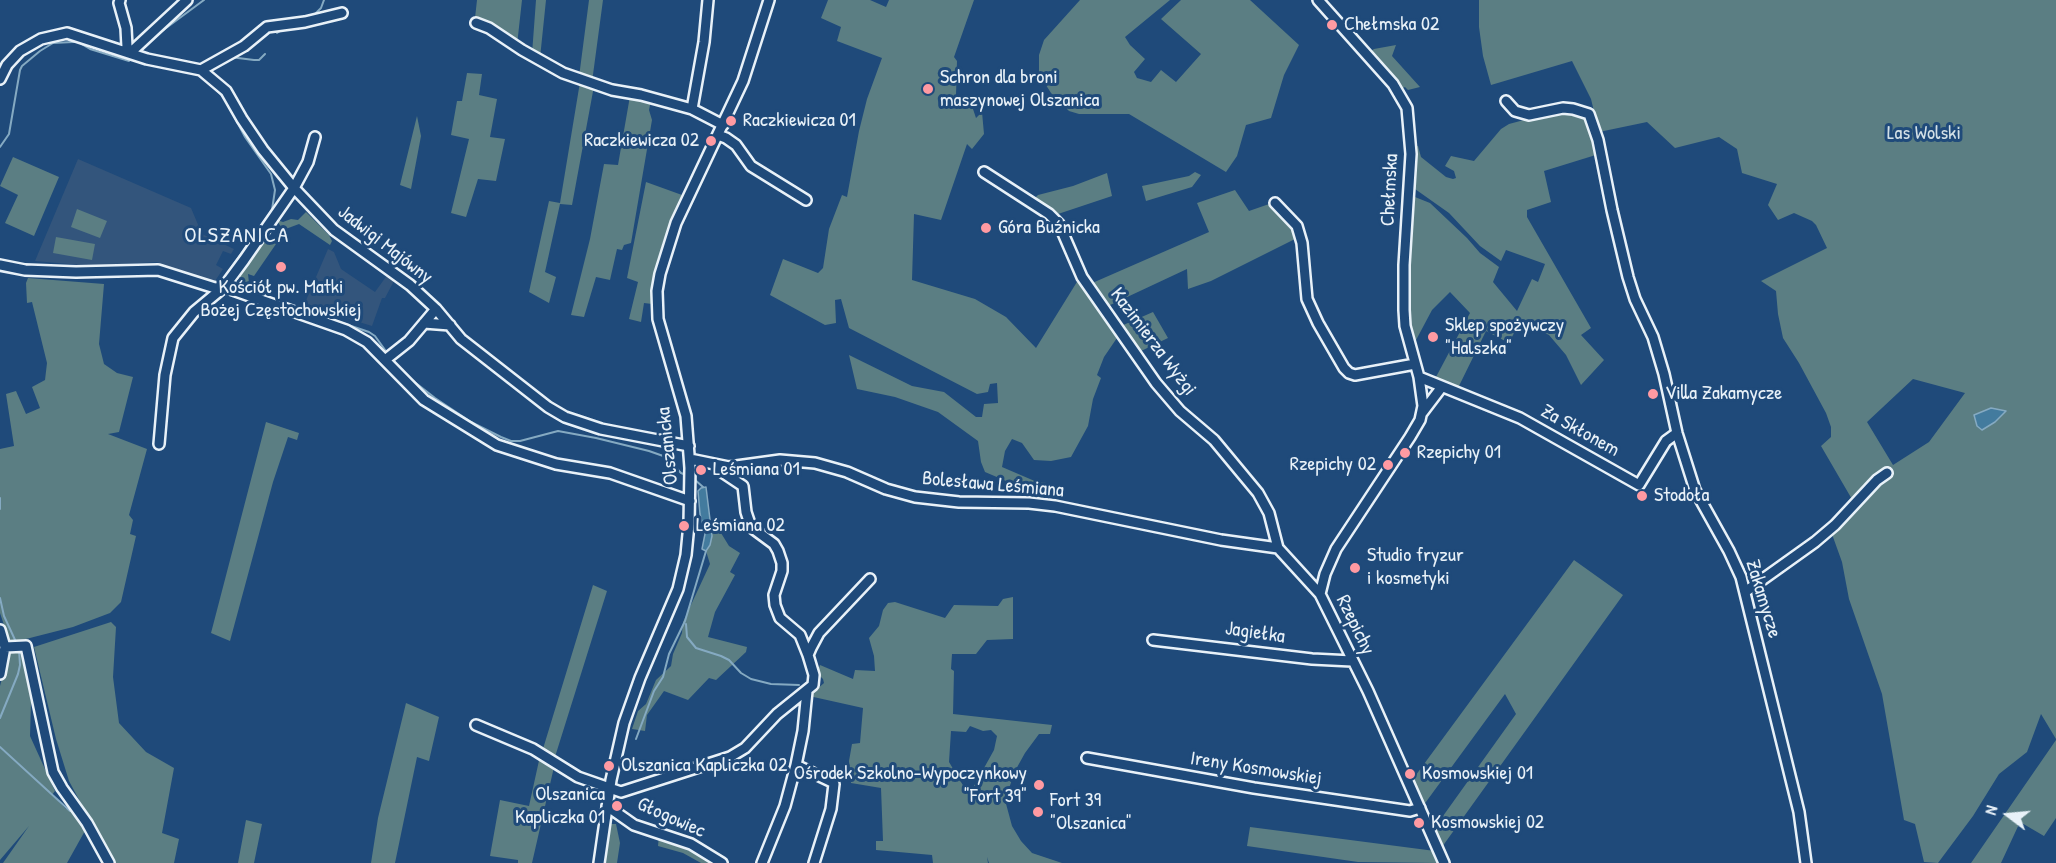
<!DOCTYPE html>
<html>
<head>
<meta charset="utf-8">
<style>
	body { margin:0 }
	#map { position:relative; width:2056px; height:863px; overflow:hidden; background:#1f4a7a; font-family:"Patrick Hand",sans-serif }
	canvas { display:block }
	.north { position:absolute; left:1978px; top:785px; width:60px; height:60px; -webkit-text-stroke:4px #1f4a7a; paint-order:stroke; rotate:286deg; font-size:16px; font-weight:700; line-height:24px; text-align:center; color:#e8f1f8 }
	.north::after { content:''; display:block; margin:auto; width:21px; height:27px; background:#e8f1f8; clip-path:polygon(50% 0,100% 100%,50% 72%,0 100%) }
</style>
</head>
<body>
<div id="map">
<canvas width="2056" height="863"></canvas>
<div class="north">N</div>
</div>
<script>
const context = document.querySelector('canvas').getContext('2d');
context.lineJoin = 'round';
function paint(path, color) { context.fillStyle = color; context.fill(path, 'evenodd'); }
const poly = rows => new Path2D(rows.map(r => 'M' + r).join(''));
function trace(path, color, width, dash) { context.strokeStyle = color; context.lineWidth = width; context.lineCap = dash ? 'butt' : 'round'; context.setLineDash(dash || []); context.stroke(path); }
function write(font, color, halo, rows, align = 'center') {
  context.font = font + ' "Patrick Hand",sans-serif'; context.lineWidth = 6; context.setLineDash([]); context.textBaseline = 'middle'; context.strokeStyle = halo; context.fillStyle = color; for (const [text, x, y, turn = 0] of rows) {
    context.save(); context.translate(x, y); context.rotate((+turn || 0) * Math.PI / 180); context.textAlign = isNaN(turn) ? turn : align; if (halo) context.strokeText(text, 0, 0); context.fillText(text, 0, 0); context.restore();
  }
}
const built = poly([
	[78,159,191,208,202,234,234,249,231,254,223,251,216,265,223,269,213,284,157,262,91,266,35,261],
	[328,249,334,252,341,269,375,292,388,274,395,279,385,298,382,298,372,326,304,305]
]);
const green = poly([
	[477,0,522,0,517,45,478,22,475,18],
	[536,0,546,0,540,58,532,54],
	[589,0,603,0,592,82,579,77],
	[828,0,870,0,886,7,889,0,974,0,954,57,957,61,956,95,971,103,976,118,982,112,984,134,972,149,967,144,941,220,914,214,912,280,975,299,1006,317,1036,348,1080,277,1119,335,1104,357,1097,375,1101,378,1093,399,1088,426,1071,457,1051,461,1034,460,1022,443,1012,439,1005,451,1002,467,1037,482,1047,483,1044,500,1032,499,1025,489,985,472,981,462,978,441,938,412,895,397,857,389,849,355,912,386,944,392,976,417,982,417,984,404,998,403,997,383,990,384,988,392,977,394,849,328,841,299,835,300,836,323,825,325,770,295,783,259,818,273,823,268,829,229,842,195,847,197,859,131,867,99,882,58,837,41,841,27,821,18],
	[1080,0,1170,0,1125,37,1130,45,1145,59,1134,72,1137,78,1151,82,1161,70,1176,82,1201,54,1161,19,1181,0,1250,0,1299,45,1284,75,1271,118,1246,125,1237,156,1226,172,1129,114,1079,114,1069,111,1051,93,1039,74,1039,55,1044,40],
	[1479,0,2056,0,2056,739,2041,714,2027,752,1999,774,1973,816,1938,863,1924,862,1915,824,1904,820,1882,694,1849,599,1842,562,1833,537,1831,530,1853,501,1821,446,1831,437,1831,427,1826,413,1799,363,1783,338,1778,314,1776,291,1761,281,1827,248,1816,225,1812,221,1794,213,1778,220,1768,205,1777,184,1742,173,1737,149,1719,137,1675,148,1647,122,1599,132,1591,99,1572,61,1491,85,1483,56,1479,27],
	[1913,379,1965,393,1929,442,1893,465,1867,422],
	[1396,45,1392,56,1420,87,1408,90,1405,87,1401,89,1371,54,1371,51,1374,49],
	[467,73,482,74,479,95,497,99,490,137,505,139,496,181,478,179,466,217,451,213,469,139,451,135,457,101,462,101],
	[580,82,594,86,572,205,560,204,545,272,556,277,549,303,529,292,549,201,560,203],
	[630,96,651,100,649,110,652,120,631,243,624,245,622,250,617,249,610,280,596,277,584,317,571,315,590,239,604,164,618,165],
	[1561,110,1584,112,1599,154,1544,171,1551,202,1527,210,1527,217,1591,328,1581,335,1604,360,1581,385,1566,355,1549,335,1520,321,1509,343,1486,331,1457,390,1436,377,1470,313,1450,292,1432,310,1415,342,1413,342,1407,305,1407,259,1415,197,1430,203,1467,238,1480,253,1499,267,1493,282,1517,311,1532,279,1538,282,1545,264,1506,250,1501,261,1480,246,1449,213,1415,189,1416,146,1418,146,1421,157,1446,177,1453,179,1456,178,1454,171,1445,166,1451,156,1474,161,1501,129,1509,124],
	[417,116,421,136,411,189,400,185],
	[13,157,59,177,34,236,5,223,18,195,0,186],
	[1195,172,1201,175,1192,187,1146,201,1142,186,1189,176],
	[1107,173,1112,196,1055,215,1053,210,1036,202,1034,199,1038,195,1073,186],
	[646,182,682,195,663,242,653,281,652,304,644,303,641,322,629,319,638,282,627,278],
	[1235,190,1249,211,1272,203,1290,222,1297,238,1211,281,1188,289,1187,269,1108,306,1090,284,1209,232,1197,203],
	[77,209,107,221,100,238,71,227],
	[306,212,329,235,332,241,330,245,299,224,283,230,276,219,279,216,280,221,283,222,291,219,298,220],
	[271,228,273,229,266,236,276,244,254,276,248,274,249,283,234,278],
	[56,237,95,244,92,260,53,253],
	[28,278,104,284,99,344,104,364,117,373,133,377,119,432,108,434,147,449,129,515,133,520,130,534,136,536,121,602,110,613,73,627,22,640,9,640,0,613,0,449,14,446,6,394,16,391,26,414,40,408,32,387,45,380,47,363,32,302,27,303,26,283],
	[1153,312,1168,338,1139,352,1121,326],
	[266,422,299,433,297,440,288,437,273,482,230,641,211,633],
	[711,523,720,526,721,533,729,546,740,553,730,572,735,575,715,612,708,637,747,647,746,652,716,680,709,678,688,700,664,691,647,715,645,731,632,729,638,711,646,704,656,680,671,666,673,654,682,633,683,622,710,564,706,551,710,545,712,536],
	[1574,560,1623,595,1442,847,1433,830,1516,714,1505,694,1423,806,1413,779],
	[593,585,607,591,554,760,542,752],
	[1013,597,1013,639,987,640,976,654,952,654,951,669,954,671,953,714,1052,725,1050,734,1039,734,1025,753,1015,771,1005,800,1012,826,1021,841,1032,853,1062,863,989,863,987,857,988,863,933,863,932,855,876,850,876,841,883,841,881,788,851,783,849,761,852,744,860,743,863,708,809,696,824,683,823,679,817,673,820,665,853,679,855,670,875,671,874,656,869,638,879,626,883,610,888,603,895,602,945,618,954,605,998,606,1003,599],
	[970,726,983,731,991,730,997,736,994,750,974,786,964,787,949,762,951,731,966,732],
	[111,622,116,627,113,677,119,723,146,752,174,768,162,833,179,839,174,863,113,863,69,781,56,739,34,647],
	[24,649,31,702,30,736,55,791,52,795,66,809,71,810,86,829,67,863,3,863,29,826,0,860,0,686,9,651],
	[406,703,439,717,429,761,417,757,395,863,371,863,378,818],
	[2056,740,2056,818,2044,836,2020,822,2001,863,1971,863],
	[540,756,554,767,532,863,518,863,518,860,490,856,500,800,529,806],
	[246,820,262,824,254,863,238,863],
	[609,824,616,824,620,843,617,863,602,863],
	[1250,827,1435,851,1439,863,1358,862,1247,846],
	[659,835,715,855,727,863,701,863,683,853,658,846]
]);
const water = poly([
	[1991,408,2006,411,1995,422,1982,430,1977,426,1974,415,1991,408],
	[706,487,712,536,710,545,706,551,702,549,705,534,700,514,698,491,701,488,706,487]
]);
const stream = poly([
	[314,15,321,8,324,0],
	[277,33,280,31],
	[154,37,204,0],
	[141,52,145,44],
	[230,57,254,60,259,60,265,54],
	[215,88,225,99,245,137,271,174,275,190,272,210,226,275],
	[0,147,9,134,20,70,22,66,40,51,53,43,73,42,78,42,90,49,129,61],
	[0,260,16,263],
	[144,266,161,265,176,271],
	[62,267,98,267],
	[234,282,266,295],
	[310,312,369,332,375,336,388,354],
	[392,361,412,380,435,398,471,422,501,437,511,441,520,441,558,431,596,438,649,451,666,457,681,473,686,475],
	[694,479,703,487],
	[0,498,0,509],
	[0,598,4,616,16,642],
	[686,624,687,637,696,648,721,656,729,660,741,673,751,679,771,684,799,685],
	[0,718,18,674,20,665,19,650],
	[636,739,654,691,663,677,669,654,685,621,706,551],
	[0,747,70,811],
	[75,816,80,821],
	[88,834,103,863]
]);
const minor = poly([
	[120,0,119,3,126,28,127,47,130,53,187,0],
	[1318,0,1393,84,1407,108,1411,154,1404,265,1404,310,1405,326,1419,377,1423,406,1420,420,1410,437,1336,549,1325,574,1320,594],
	[476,23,489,28,522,50,563,73,612,90,641,95,692,109,723,125],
	[201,70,244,46,267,27,305,22,342,13],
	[0,79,7,65,20,51,41,39,67,33,147,59,201,70,226,91,242,119,263,150,294,188,334,230,410,285,436,309,461,339,548,407,565,417,601,429,689,446],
	[1506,101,1515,111,1529,115,1563,108,1573,109,1589,114,1598,140,1612,210,1628,277,1635,299,1653,337,1664,374,1677,433,1695,490,1729,551,1741,577,1799,812,1806,863],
	[692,109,704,42,708,0],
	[718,135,726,138,736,145,751,166,806,200],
	[984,172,1049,214,1059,224,1082,277,1156,383,1180,411,1214,440,1258,493,1269,513,1278,548],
	[1275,203,1297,226,1302,243,1307,299,1318,323,1344,368,1349,373,1355,375,1415,364],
	[0,265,25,270,76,272,158,270,215,288,224,287,346,330,367,342,424,400,497,445,556,464,610,473,690,501],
	[424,323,450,325],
	[385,360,409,341,436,309],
	[1419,377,1520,418,1639,485,1666,441,1677,433],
	[1422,413,1441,388],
	[159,444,165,375,173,338,194,312,224,287,244,260,294,188,308,162,315,137],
	[690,459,729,467,780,460,815,463,847,472,886,489,915,497,959,502,1029,503,1055,506,1221,540,1278,548,1320,594,1368,691,1444,863],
	[717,466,722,472,743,486,746,512,751,527,774,544,778,551,782,563,782,571,774,595,775,605,780,618,800,635,808,655],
	[1745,592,1815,542,1835,525,1877,480,1887,473],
	[0,630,5,647,0,674],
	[1153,640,1312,659,1352,661],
	[5,647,26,646,53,772,62,788,87,823,109,863],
	[476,725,533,749,578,777,621,792,730,757,745,748,777,714,813,685,814,675,808,655,811,648,819,633,870,579],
	[1087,758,1254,788,1410,811,1420,808],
	[796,765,832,782,834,784,831,809,814,863],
	[607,806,634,825,691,844,722,863],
	[599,863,611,780,624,723,640,678,678,589,686,555,689,524,690,468,686,416,658,319,657,291,660,274,676,223,743,81,769,0],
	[762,863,785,806,796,765,803,731,807,691]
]);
const markers = [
	[1332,25,6,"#ff9aa2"],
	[928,89,6,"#ff9aa2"],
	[731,121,6,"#ff9aa2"],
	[711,141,6,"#ff9aa2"],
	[986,228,6,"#ff9aa2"],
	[281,267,6,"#ff9aa2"],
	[1433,337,6,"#ff9aa2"],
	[1653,394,6,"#ff9aa2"],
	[1405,453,6,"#ff9aa2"],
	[1388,465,6,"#ff9aa2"],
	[701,470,6,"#ff9aa2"],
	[1642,496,6,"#ff9aa2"],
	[684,526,6,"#ff9aa2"],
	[1355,568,6,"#ff9aa2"],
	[609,766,6,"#ff9aa2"],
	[1410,774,6,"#ff9aa2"],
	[1039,785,6,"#ff9aa2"],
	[617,806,6,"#ff9aa2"],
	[1038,812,6,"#ff9aa2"],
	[1419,823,6,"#ff9aa2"]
];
const poiNames = [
	["Chełmska 02",1344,25],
	["Schron dla broni",940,78],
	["maszynowej Olszanica",940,101],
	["Raczkiewicza 01",743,121],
	["Raczkiewicza 02",699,141,"right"],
	["Góra Buźnicka",998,228],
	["Kościół pw. Matki",281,288,"center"],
	["Bożej Częstochowskiej",281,311,"center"],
	["Sklep spożywczy",1445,326],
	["\"Halszka\"",1445,349],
	["Villa Zakamycze",1665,394],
	["Rzepichy 01",1417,453],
	["Rzepichy 02",1376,465,"right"],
	["Leśmiana 01",713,470],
	["Stodoła",1654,496],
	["Leśmiana 02",696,526],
	["Studio fryzur",1367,556],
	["i kosmetyki",1367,579],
	["Olszanica Kapliczka 02",621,766],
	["Ośrodek Szkolno-Wypoczynkowy",1027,774,"right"],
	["\"Fort 39\"",1027,797,"right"],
	["Kosmowskiej 01",1422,774],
	["Olszanica",605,795,"right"],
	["Kapliczka 01",605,818,"right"],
	["Fort 39",1050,801],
	["\"Olszanica\"",1050,824],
	["Kosmowskiej 02",1431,823]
];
const parkNames = [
	["Las Wolski",1924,134]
];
const streetNames = [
	["Chełmska",1390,190,-87],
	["Jadwigi Majówny",385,245,38],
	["Kazimierza Wyżgi",1153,342,53],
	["Za Skłonem",1580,431,29],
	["Olszanicka",668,446,-96],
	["Bolesława Leśmiana",993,485,5],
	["Zakamycze",1763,599,73],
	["Rzepichy",1355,625,64],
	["Jagiełka",1255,633,8],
	["Ireny Kosmowskiej",1256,769,9],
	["Głogowiec",671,818,24]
];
const quarterNames = [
	["OLSZANICA",237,236]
];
paint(built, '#33557c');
paint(green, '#5b7e83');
paint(water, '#437b9e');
trace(water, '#85aac2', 1.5);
trace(stream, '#85aac2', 2);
trace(minor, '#e8f1f8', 14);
trace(minor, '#1f4a7a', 9);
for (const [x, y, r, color] of markers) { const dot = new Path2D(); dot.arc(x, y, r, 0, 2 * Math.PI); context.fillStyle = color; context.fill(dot); trace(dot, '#1f4a7a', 2); }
write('20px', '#e8f1f8', '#1f4a7a', poiNames, 'left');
write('20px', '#d3e0e6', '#1f4a7a', parkNames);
write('20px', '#e8f1f8', '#1f4a7a', streetNames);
context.letterSpacing = '1.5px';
write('22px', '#e8f1f8', '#1f4a7a', quarterNames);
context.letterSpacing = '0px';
</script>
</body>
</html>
